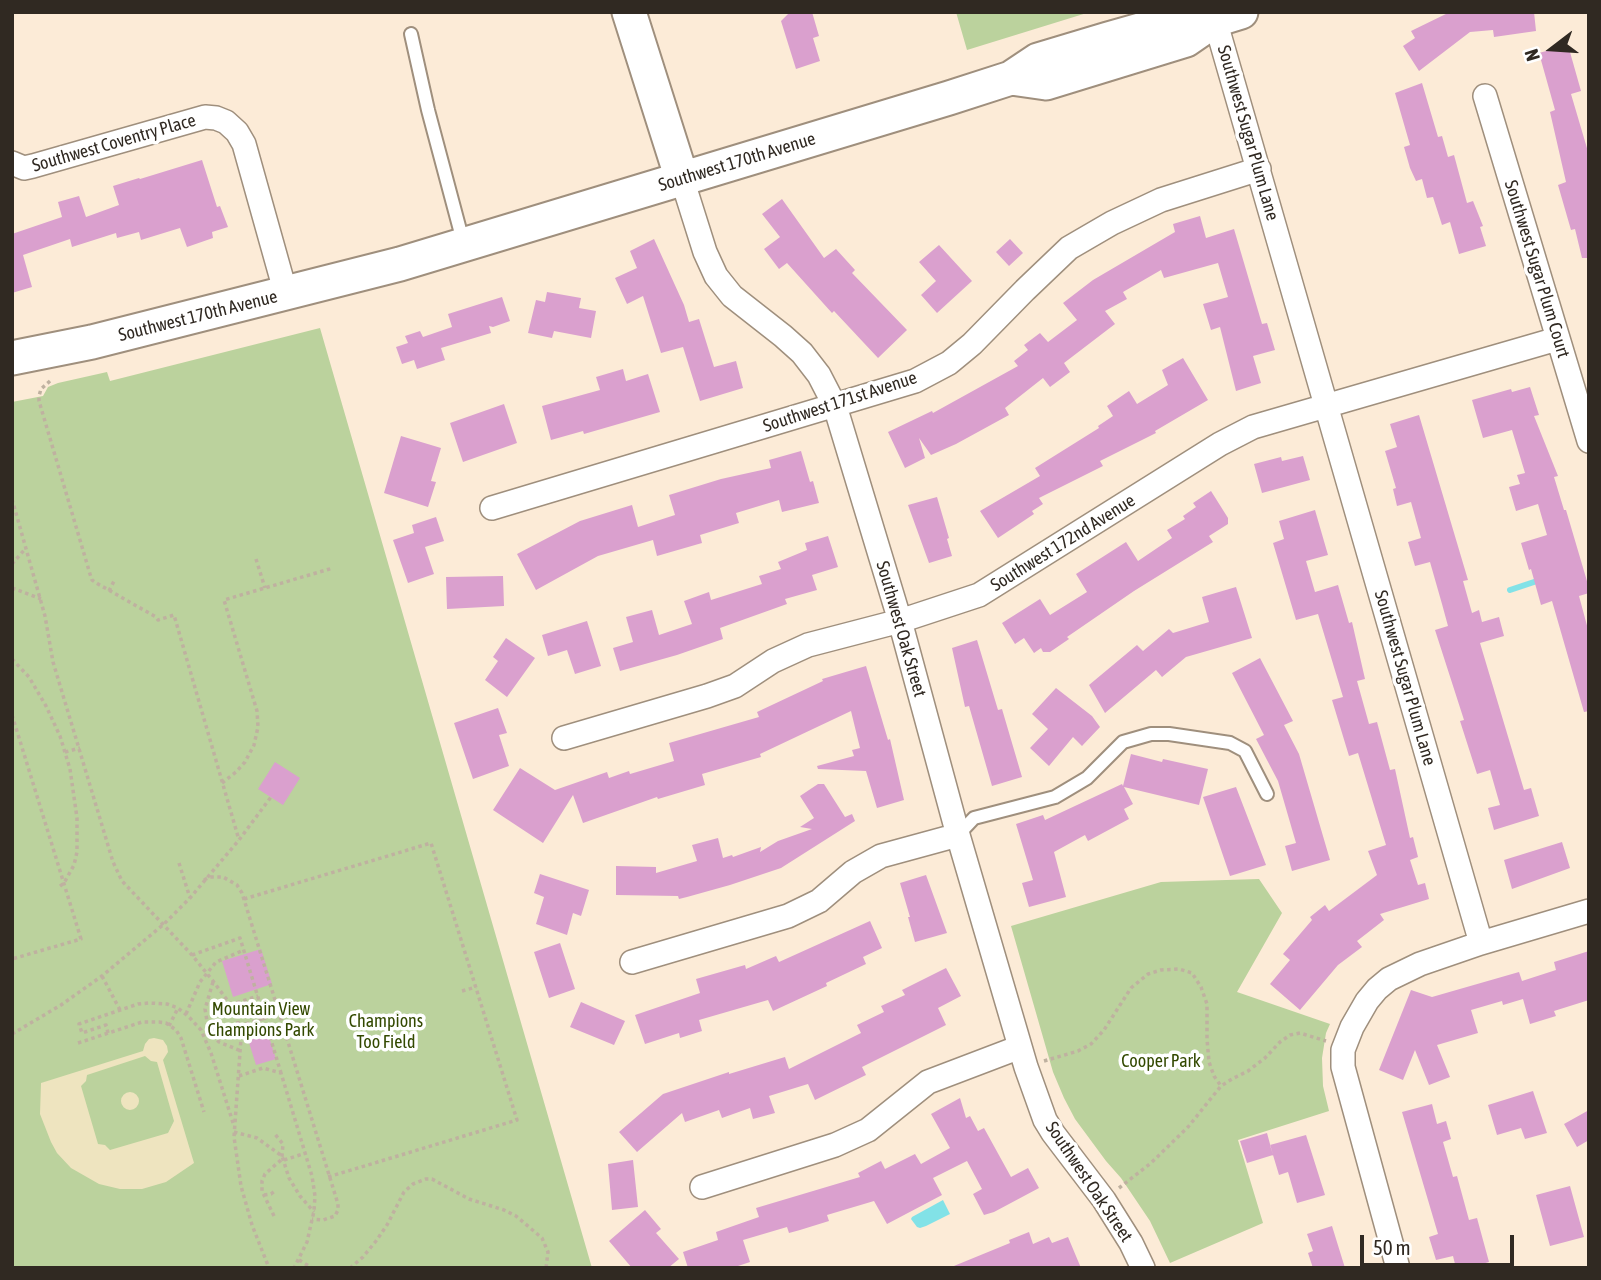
<!DOCTYPE html>
<html>
<head>
<meta charset="utf-8">
<style>
	body { margin:0 }
	#map { position:relative; width:1601px; height:1280px; overflow:hidden; background:#fcebd7; font-family:"Asap Condensed",sans-serif }
	canvas { display:block }
	.frame { position:absolute; inset:0; border:14px solid #302922; pointer-events:none }
	.north { position:absolute; left:1517px; top:14px; width:70px; height:70px; -webkit-text-stroke:5px #fff; paint-order:stroke; rotate:253deg; font-size:19px; font-weight:700; line-height:28px; text-align:center; color:#302922 }
	.north::after { content:''; display:block; margin:auto; width:24px; height:32px; background:#302922; clip-path:polygon(50% 0,100% 100%,50% 72%,0 100%) }
	.scale { position:absolute; left:1360px; top:1235px; width:154px; height:32px; box-sizing:border-box; border:4px solid #302922; border-top:0; padding-left:9px; font-size:21px; line-height:24px; white-space:nowrap; color:#302922; -webkit-text-stroke:5px #fff; paint-order:stroke }
</style>
</head>
<body>
<div id="map">
<canvas width="1601" height="1280"></canvas>
<div class="frame"></div>
<div class="north">N</div>
<div class="scale">50 m</div>
</div>
<script>
const context = document.querySelector('canvas').getContext('2d');
context.lineJoin = 'round';
function paint(path, color) { context.fillStyle = color; context.fill(path, 'evenodd'); }
const poly = rows => new Path2D(rows.map(r => 'M' + r).join(''));
function trace(path, color, width, dash) { context.strokeStyle = color; context.lineWidth = width; context.lineCap = dash ? 'butt' : 'round'; context.setLineDash(dash || []); context.stroke(path); }
function write(font, color, halo, rows, align = 'center') {
  context.font = font + ' "Asap Condensed",sans-serif'; context.lineWidth = 7; context.setLineDash([]); context.textBaseline = 'middle'; context.strokeStyle = halo; context.fillStyle = color; for (const [text, x, y, turn = 0] of rows) {
    context.save(); context.translate(x, y); context.rotate((+turn || 0) * Math.PI / 180); context.textAlign = isNaN(turn) ? turn : align; if (halo) context.strokeText(text, 0, 0); context.fillText(text, 0, 0); context.restore();
  }
}
const green = poly([
	[956,12,1090,12,967,50],
	[320,328,592,1268,12,1268,12,402,43,396,48,387,58,383,107,372,110,381],
	[1259,879,1282,913,1237,992,1330,1024,1326,1033,1322,1058,1323,1086,1329,1111,1238,1140,1263,1223,1170,1263,1150,1221,1121,1178,1106,1161,1075,1119,1064,1098,1053,1072,1011,926,1161,882]
]);
const sand = poly([
	[154,1038,163,1040,167,1046,168,1052,163,1060,194,1163,166,1182,142,1189,120,1189,99,1184,71,1168,57,1153,51,1142,40,1114,41,1083,143,1051,145,1044,149,1039],
	[145,1056,151,1061,157,1062,174,1121,168,1133,110,1150,105,1145,98,1144,81,1086,86,1081,87,1075],
	'121 1101a9 9 0 1 1 18 0a9 9 0 1 1-18 0Z'
]);
const water = poly([
	[943,1200,950,1214,926,1226,920,1228,917,1227,911,1219,912,1217]
]);
const stream = poly([
	[1510,590,1540,580]
]);
const building = poly([
	[790,12,812,12,819,36,813,38,820,61,796,69,781,21],
	[1450,12,1534,12,1536,31,1494,37,1493,30,1470,32,1419,71,1403,46,1415,38,1411,31],
	[1568,45,1581,91,1571,94,1589,155,1589,258,1582,258,1575,229,1571,230,1558,185,1566,182,1550,112,1555,110,1539,53],
	[1422,83,1438,137,1442,136,1448,157,1454,155,1467,203,1473,201,1483,226,1480,227,1486,246,1459,254,1450,222,1442,225,1433,197,1427,198,1422,179,1416,181,1410,168,1404,147,1410,145,1395,93],
	[202,160,217,207,220,206,228,227,212,232,213,238,187,247,180,228,141,240,139,232,117,238,116,233,72,247,70,239,23,255,32,287,12,293,12,234,62,217,58,202,79,196,86,217,119,205,113,186,139,178,140,179],
	[782,199,824,258,836,249,855,270,852,273,907,330,878,358,834,311,832,313,787,263,779,269,764,249,780,237,762,214],
	[1200,216,1206,238,1234,229,1262,324,1267,323,1275,350,1253,356,1261,383,1236,391,1220,327,1211,330,1203,304,1228,297,1218,263,1164,278,1161,270,1123,292,1127,299,1105,311,1115,324,1064,363,1070,372,1050,387,1043,378,1005,408,1009,415,956,444,931,455,919,438,925,458,905,468,888,432,932,411,933,413,1018,366,1014,361,1028,350,1024,345,1040,333,1048,342,1077,320,1063,303,1093,280,1175,232,1173,224],
	[654,239,684,305,689,322,699,319,714,367,736,361,743,388,700,401,683,347,661,353,643,296,627,304,615,278,637,268,630,251],
	[1010,239,1023,253,1009,266,996,252],
	[939,245,972,281,937,313,921,295,936,281,919,262],
	[547,292,581,298,579,308,596,311,591,338,554,331,552,338,528,333,536,300,545,302],
	[502,297,510,321,493,327,489,326,491,333,441,348,445,360,417,369,414,360,402,364,396,347,408,343,405,336,420,331,423,337,452,327,448,314],
	[1183,358,1208,400,1155,431,1156,433,1100,461,1103,466,1039,498,1043,504,1032,511,1034,514,998,538,980,511,1040,476,1035,468,1099,428,1098,426,1113,416,1107,406,1129,391,1137,404,1168,385,1162,370],
	[623,369,626,381,648,374,660,412,584,434,583,431,551,440,542,406,600,390,596,377],
	[1530,387,1539,415,1534,416,1558,476,1554,477,1564,510,1566,510,1589,588,1589,593,1579,596,1589,633,1589,711,1584,712,1552,601,1541,605,1531,569,1529,570,1521,543,1547,535,1538,504,1516,511,1509,487,1520,484,1517,475,1525,473,1512,430,1483,438,1472,400,1511,389,1512,392],
	[504,404,517,443,463,462,450,423],
	[1419,415,1468,580,1463,581,1472,613,1479,610,1482,622,1499,617,1504,636,1480,643,1524,790,1531,788,1539,816,1494,830,1488,808,1500,805,1490,770,1477,774,1460,721,1464,720,1435,630,1448,626,1442,604,1430,562,1415,566,1408,542,1421,538,1411,502,1397,506,1393,489,1396,488,1385,451,1397,447,1390,424],
	[401,436,441,448,431,481,436,482,428,507,384,493],
	[801,451,810,482,813,481,819,503,782,512,779,500,736,513,739,523,700,535,702,543,657,556,653,540,598,556,536,590,517,554,580,521,632,505,638,527,675,515,669,495,721,479,771,468,769,460],
	[1303,456,1310,480,1262,493,1254,464,1281,457,1282,461],
	[1211,491,1228,518,1228,524,1209,536,1213,542,1134,591,1067,637,1069,639,1050,652,1043,652,1041,648,1034,653,1024,638,1015,644,1002,623,1040,599,1050,615,1087,592,1076,574,1126,542,1138,561,1172,538,1167,530,1185,519,1183,516,1196,507,1193,503],
	[937,497,949,538,947,539,952,556,929,563,908,505],
	[1315,510,1328,555,1306,561,1315,592,1338,585,1349,623,1352,622,1365,679,1357,681,1369,724,1377,722,1390,770,1395,769,1410,838,1413,837,1418,857,1410,860,1418,885,1425,883,1429,899,1380,914,1384,920,1357,941,1362,947,1338,965,1300,1010,1270,984,1290,960,1283,954,1312,920,1310,917,1325,905,1329,911,1377,875,1368,851,1386,845,1358,753,1349,756,1332,700,1343,697,1318,614,1296,620,1273,543,1284,539,1279,521],
	[436,517,444,541,425,547,434,574,408,583,393,540,414,533,412,525],
	[828,536,838,567,812,575,817,590,785,599,787,604,720,628,723,639,677,655,620,671,613,648,633,642,626,617,652,610,659,635,692,624,684,601,709,592,711,600,762,584,759,576,781,569,778,562,807,550,805,543],
	[503,576,504,606,447,609,446,577],
	[1236,587,1252,638,1186,657,1162,677,1156,670,1105,713,1089,685,1137,645,1143,651,1169,629,1173,633,1209,622,1202,597],
	[587,621,601,666,575,674,567,650,548,656,542,635],
	[506,638,535,658,507,697,485,680,498,661,493,657],
	[977,640,998,710,1002,709,1022,777,992,786,969,706,965,707,952,648],
	[1260,658,1293,721,1284,725,1299,754,1330,860,1292,871,1285,846,1296,843,1278,781,1256,739,1264,735,1232,673],
	[866,666,888,740,890,739,904,800,877,808,866,771,818,769,817,766,854,756,852,750,860,748,851,711,760,754,761,757,702,774,705,785,658,799,657,797,583,823,573,795,543,843,493,810,520,768,555,790,607,772,609,778,629,771,630,774,674,761,669,743,759,717,757,712,823,681,822,679],
	[1056,688,1092,716,1100,727,1082,746,1073,737,1049,766,1030,748,1048,729,1032,714],
	[498,708,507,733,499,735,509,766,473,779,454,723],
	[1131,754,1162,762,1163,759,1208,769,1199,805,1124,787,1133,804,1124,809,1129,819,1088,841,1085,835,1054,852,1066,897,1029,907,1022,883,1033,880,1016,824,1043,815,1045,820,1122,784,1123,786],
	[275,762,300,778,283,805,258,789],
	[818,784,824,784,845,817,852,814,855,821,781,868,730,885,687,897,679,899,678,896,616,895,616,866,656,867,656,873,697,861,692,845,718,838,723,858,732,855,733,857,761,847,760,852,778,841,812,829,800,827,814,818,800,796],
	[1236,787,1266,865,1230,876,1203,797],
	[1562,842,1570,868,1512,889,1504,860],
	[540,874,589,890,581,916,573,913,567,935,536,924,544,897,534,893],
	[926,875,947,933,915,942,908,917,910,917,900,883],
	[870,921,882,948,863,957,866,964,826,983,827,986,773,1011,768,1000,699,1020,702,1031,680,1038,679,1033,645,1044,635,1015,700,993,696,979,745,965,746,969,776,956,779,962],
	[560,943,575,989,549,998,534,952],
	[261,949,272,984,233,997,222,961],
	[1589,951,1589,1000,1554,1011,1556,1016,1530,1024,1523,999,1503,1005,1502,1001,1471,1010,1478,1033,1437,1045,1450,1077,1429,1085,1415,1050,1403,1080,1379,1070,1411,990,1432,997,1519,972,1522,981,1556,970,1554,962],
	[946,968,961,996,938,1008,946,1025,862,1067,866,1075,815,1100,808,1084,769,1096,775,1113,753,1119,750,1108,722,1118,719,1110,685,1122,682,1113,637,1152,619,1132,663,1094,729,1072,729,1074,785,1057,789,1069,861,1033,857,1025,884,1012,881,1006,905,995,902,990],
	[581,1002,625,1021,614,1045,570,1027],
	[265,1024,276,1059,256,1065,245,1030],
	[1533,1091,1547,1133,1525,1139,1521,1128,1497,1135,1488,1105],
	[960,1098,966,1118,970,1116,978,1131,984,1128,1011,1177,1028,1168,1039,1188,994,1212,984,1215,973,1194,982,1189,967,1161,933,1178,942,1195,887,1224,874,1201,827,1215,829,1221,800,1230,789,1233,787,1227,743,1240,750,1262,732,1268,688,1268,683,1252,718,1240,716,1232,759,1217,756,1208,860,1177,858,1173,881,1161,885,1169,915,1154,921,1164,950,1148,931,1114],
	[1432,1104,1437,1124,1446,1121,1451,1139,1443,1142,1453,1177,1457,1176,1469,1220,1477,1218,1489,1262,1468,1268,1456,1268,1453,1256,1436,1260,1429,1237,1438,1234,1402,1112],
	[1589,1110,1589,1140,1577,1147,1564,1124],
	[1267,1133,1273,1155,1247,1163,1240,1141],
	[1306,1135,1325,1195,1297,1203,1288,1172,1279,1175,1270,1145],
	[633,1160,638,1207,612,1210,608,1164],
	[1570,1186,1584,1237,1550,1246,1536,1195],
	[645,1210,661,1229,656,1233,679,1259,668,1268,632,1268,609,1241],
	[1332,1226,1345,1268,1313,1268,1308,1253,1313,1251,1307,1234],
	[1029,1232,1033,1244,1049,1237,1052,1243,1068,1237,1081,1268,949,1268,1010,1243,1009,1240]
]);
const path = poly([
	[50,381,41,389,39,396,39,401,90,574,92,580,98,584,156,617,158,620,174,615,239,840],
	[12,499,45,616,53,662,113,862,122,881,192,955,213,981,233,1008,237,1018,241,1038,234,1137,241,1186,252,1225,269,1268],
	[256,559,265,588],
	[12,564,26,548],
	[12,588,41,599],
	[109,591,114,581],
	[12,659,29,677,46,706,60,736,70,769,77,818,77,852,74,865,64,883,59,887],
	[12,715,81,939,12,959],
	[65,752,80,748],
	[222,783,236,772,245,762,254,745,258,727,257,711,224,600,333,568],
	[179,863,190,898],
	[204,880,210,877,223,877,237,885,242,893,338,1204,338,1210,335,1216,323,1220,312,1219],
	[244,899,431,843,517,1120,328,1177],
	[192,955,240,938,281,1073],
	[102,976,120,1010],
	[213,982,205,1009,208,1027,211,1034,219,1042,241,1051],
	[462,991,476,987],
	[230,1005,258,996],
	[186,1014,200,982,216,962,244,950],
	[169,1026,178,1008],
	[239,1026,265,1018],
	[108,1033,106,1025,82,1033,79,1024,138,1004,149,1003,167,1004,178,1008,189,1017,201,1030,211,1053,234,1126],
	[12,1034,61,1005,102,976,164,924,190,898,239,840,271,797],
	[78,1043,142,1022,159,1022,166,1023,176,1030,181,1038,204,1112],
	[1044,1061,1078,1051,1091,1044,1104,1030,1131,988,1148,974,1161,970,1179,969,1192,973,1201,987,1207,1004,1207,1039,1209,1062,1214,1076,1221,1086],
	[239,1076,263,1068,281,1073,312,1176,315,1196,314,1211,307,1242,294,1268],
	[234,1132,257,1138,282,1156,289,1178,300,1196,314,1212],
	[284,1160,306,1153],
	[1119,1188,1151,1163,1188,1127,1221,1086,1232,1079,1248,1071,1265,1058,1280,1042,1290,1035,1300,1033,1326,1041],
	[264,1195,271,1194,276,1190],
	[274,1216,262,1191,262,1181,265,1174,281,1160,282,1156,283,1144,274,1133],
	[299,1260,312,1268],
	[350,1268,363,1257,376,1241,387,1225,404,1192,413,1184,426,1179,432,1179,469,1199,504,1210,516,1216,542,1238,548,1252,546,1268]
]);
const lane = poly([
	[411,34,428,110,464,245],
	[958,835,974,818,1055,797,1087,778,1123,742,1151,734,1169,734,1230,743,1245,751,1267,794]
]);
const street = poly([
	[1215,20,1481,943,1420,964,1389,979,1377,989,1367,1001,1352,1027,1343,1050,1343,1067,1398,1268],
	[1485,96,1589,441],
	[12,163,24,168,33,166,205,117,216,118,226,122,237,132,244,144,286,294],
	[682,179,705,252,716,276,732,296,783,336,802,353,819,375,835,406,900,621,958,835,1026,1067,1045,1120,1053,1133,1104,1200,1131,1243,1143,1268],
	[492,508,915,381,949,363,972,344,1025,290,1069,248,1112,223,1161,200,1259,169],
	[564,738,707,696,735,686,773,661,808,645,900,621,979,595,1220,444,1253,427,1557,339],
	[1481,943,1589,911],
	[632,962,788,916,819,901,853,872,881,856,958,835],
	[702,1187,835,1145,868,1130,928,1082,1020,1047]
]);
const secondary = poly([
	[629,12,682,179],
	[1011,78,1046,83,1186,40,1215,20,1241,12],
	[12,358,92,342,400,264,949,98,1011,78,1038,60,1108,39,1179,19,1215,20]
]);
const streetNames = [
	["Southwest Sugar Plum Lane",1248,133,74],
	["Southwest Coventry Place",114,143,-16],
	["Southwest 170th Avenue",737,162,-17],
	["Southwest Sugar Plum Court",1537,269,73],
	["Southwest 170th Avenue",198,316,-14],
	["Southwest 171st Avenue",840,402,-18],
	["Southwest 172nd Avenue",1063,543,-32],
	["Southwest Oak Street",901,629,74],
	["Southwest Sugar Plum Lane",1405,678,74],
	["Southwest Oak Street",1089,1182,56]
];
const parkNames = [
	["Mountain View",261,1009],
	["Champions Park",261,1030],
	["Champions",386,1021],
	["Too Field",386,1042],
	["Cooper Park",1161,1061]
];
paint(green, '#bbd29d');
paint(sand, '#eee4bf');
paint(water, '#82e2e7');
trace(stream, '#82e2e7', 6);
paint(building, '#daa0ce');
trace(lane, '#9f8f7d', 16);
trace(street, '#9f8f7d', 26);
trace(secondary, '#9f8f7d', 37);
trace(path, '#bfb1a0', 3.5, [3.5, 3.5]);
trace(lane, '#fff', 12);
trace(street, '#fff', 23);
trace(secondary, '#fff', 33);
write('18px', '#302922', '#fff', streetNames);
write('18px', '#334900', '#fff', parkNames);
</script>
</body>
</html>
